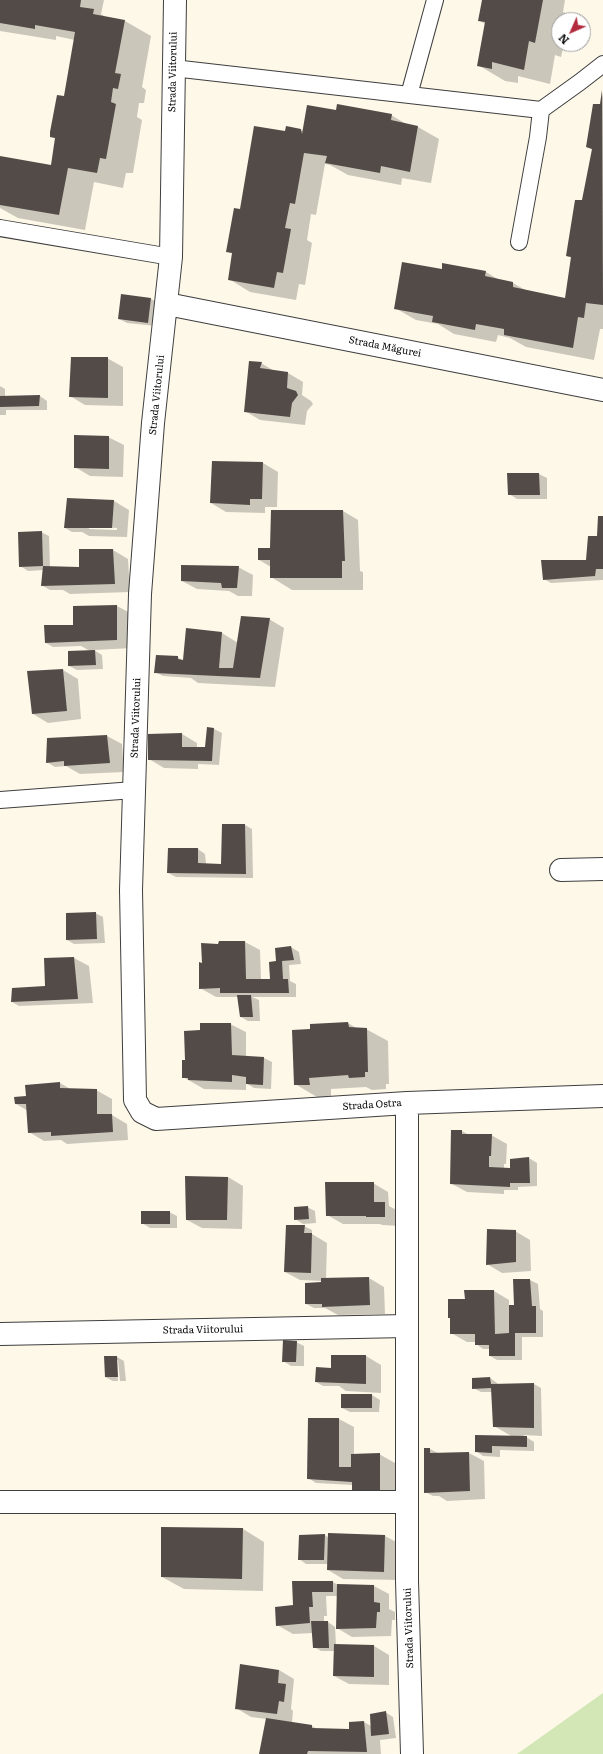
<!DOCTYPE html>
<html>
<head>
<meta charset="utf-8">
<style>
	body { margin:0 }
	#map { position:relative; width:603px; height:1754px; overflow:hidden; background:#fef8e9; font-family:Literata,serif }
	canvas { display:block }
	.north { position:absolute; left:551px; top:12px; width:40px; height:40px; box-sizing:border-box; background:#fff; border:1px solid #9d9d9d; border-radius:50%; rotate:225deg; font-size:11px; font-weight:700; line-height:16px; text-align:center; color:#0b0b0b }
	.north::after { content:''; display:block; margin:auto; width:14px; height:18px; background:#b22b3e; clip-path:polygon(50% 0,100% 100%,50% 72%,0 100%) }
</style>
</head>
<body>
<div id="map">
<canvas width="603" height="1754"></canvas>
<div class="north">N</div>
</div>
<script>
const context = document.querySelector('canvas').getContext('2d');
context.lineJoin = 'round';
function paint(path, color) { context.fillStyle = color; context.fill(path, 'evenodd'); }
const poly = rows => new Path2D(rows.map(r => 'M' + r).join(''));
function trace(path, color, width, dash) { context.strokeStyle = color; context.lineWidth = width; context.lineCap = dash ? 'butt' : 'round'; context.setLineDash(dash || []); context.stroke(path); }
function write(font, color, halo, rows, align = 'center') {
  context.font = font + ' Literata,serif'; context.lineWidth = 4; context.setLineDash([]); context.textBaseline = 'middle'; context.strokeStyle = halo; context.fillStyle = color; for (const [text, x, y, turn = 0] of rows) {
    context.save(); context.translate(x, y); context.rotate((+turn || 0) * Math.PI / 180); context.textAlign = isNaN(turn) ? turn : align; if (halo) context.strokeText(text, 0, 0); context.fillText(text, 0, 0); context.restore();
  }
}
const green = poly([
	[603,1693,603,1754,517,1754]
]);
const shadow = poly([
	[0,0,104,0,101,14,107,18,125,21,151,36,142,87,146,90,144,103,139,103,137,117,142,120,133,173,126,173,123,188,94,182,85,230,18,218,0,208,0,157,52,167,56,139,51,136,64,97,75,40,56,36,56,40,0,31],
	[483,0,565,0,563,12,569,15,568,20,559,20,559,44,564,44,561,57,555,55,550,84,518,76,518,83,505,81,478,65,485,24,479,20],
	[603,91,603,329,600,329,594,360,526,347,510,338,498,335,496,342,454,334,438,324,416,320,395,308,443,270,443,264,486,272,501,281,513,283,527,291,573,301,572,258,567,256,583,201,593,150,587,147,601,105],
	[337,111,391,115,408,125,418,127,439,139,431,183,402,178,401,185,348,175,330,165,325,164,316,215,311,214,307,240,312,243,305,285,299,284,296,300,250,292,229,279,233,254,228,251,240,211,286,132,300,130,304,132],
	[151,299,158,303,156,326,127,323,119,319],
	[107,358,123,367,123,406,85,405,70,396],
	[261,363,276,372,288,373,303,382,302,395,311,401,313,404,307,411,305,425,260,420,245,411],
	[0,386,5,389,5,397,40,396,47,401,47,410,6,410,6,415,0,415],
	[108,437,124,445,123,477,90,476,75,467],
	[263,463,278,472,277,507,265,507,265,513,226,512,211,503],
	[539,474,547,478,547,499,517,499,509,494],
	[77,501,114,501,129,510,127,537,89,536,82,532,72,532,65,528],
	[89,527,117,528,117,530,89,529],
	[343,511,358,520,360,571,363,572,363,590,292,590,271,577,271,567,259,560,271,549],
	[603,517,603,580,551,583,544,579,587,561,598,537],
	[41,532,49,536,50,568,80,568,80,550,113,550,128,559,130,592,70,594,63,590,50,590,43,586,44,570,28,571,20,566],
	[238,567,253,575,252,596,238,596,229,591,197,589,182,581],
	[117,606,132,614,132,648,94,650,102,655,103,669,77,670,69,666,90,651,81,646,53,647,46,643,72,626],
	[269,619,284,628,275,687,198,683,191,678,163,676,155,672,177,657,184,661,222,633,238,643],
	[63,670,78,679,81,719,48,723,33,714],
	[208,728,214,729,222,733,219,765,198,764,198,769,164,768,149,759,182,734,197,743,197,748,206,748],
	[107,736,122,744,124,772,80,774,66,766,55,767,47,762,65,738],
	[245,825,252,829,253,878,176,877,168,873,198,849,205,854,206,864,222,865],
	[95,913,103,917,105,943,74,944,67,940],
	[245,942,260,950,261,980,271,980,278,962,291,947,299,952,301,964,289,965,290,981,296,984,296,997,252,997,259,1000,260,1021,248,1021,241,1017,239,997,216,997,200,988,203,964,219,945],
	[74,958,89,966,93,1003,19,1006,12,1002,45,987],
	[348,1023,356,1028,366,1029,388,1041,389,1084,386,1084,386,1089,372,1090,366,1087,331,1089,331,1097,317,1097,295,1084,311,1030],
	[230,1024,246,1032,246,1057,264,1058,272,1062,271,1089,254,1088,246,1083,246,1090,204,1089,183,1077,186,1061,201,1031],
	[60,1083,72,1090,96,1090,112,1099,112,1115,127,1124,128,1140,67,1144,61,1140,44,1141,29,1132,28,1111,16,1104,27,1097],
	[462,1131,469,1135,491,1135,507,1144,506,1164,504,1164,504,1168,511,1169,511,1160,529,1158,537,1163,537,1186,518,1187,518,1190,504,1190,504,1194,467,1192,452,1184],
	[186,1177,228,1177,243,1186,242,1229,202,1228,187,1220],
	[373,1183,388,1192,389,1206,400,1212,400,1226,382,1225,380,1224,343,1224,327,1215],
	[307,1207,315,1211,316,1223,303,1224,295,1219],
	[169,1212,177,1216,177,1228,150,1228,142,1223],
	[304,1226,312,1230,312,1234,327,1243,326,1279,369,1278,384,1287,385,1314,338,1315,325,1308,314,1308,306,1304,323,1281,300,1280,285,1272],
	[515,1231,530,1240,531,1271,502,1273,487,1264],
	[514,1280,530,1280,538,1284,540,1309,543,1311,543,1337,522,1337,522,1360,497,1360,490,1356,490,1349,483,1349,476,1344,476,1342,467,1342,451,1333,451,1319,449,1318,466,1300,494,1291,509,1300,509,1306,515,1306],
	[296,1342,304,1346,304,1366,291,1366,283,1361],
	[366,1356,381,1365,381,1393,346,1391,339,1386,323,1386,316,1382,331,1369],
	[117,1357,124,1361,126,1381,120,1381,118,1360,116,1360,118,1381,113,1381,105,1377],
	[490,1378,497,1383,498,1385,534,1384,541,1388,542,1436,523,1435,534,1442,534,1451,500,1450,500,1457,483,1456,476,1451,513,1437,494,1426,492,1392,481,1392,473,1388],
	[372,1395,380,1400,379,1412,350,1412,342,1408],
	[339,1419,354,1427,354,1455,379,1454,395,1463,395,1499,368,1499,353,1491,353,1485,316,1483,308,1478],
	[425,1449,430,1449,438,1453,469,1453,484,1461,485,1499,447,1501,439,1496,433,1496,425,1492],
	[243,1529,264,1542,263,1591,184,1589,162,1577],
	[325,1535,329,1538,385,1536,400,1544,399,1580,343,1579,328,1570,328,1564,306,1564,299,1559],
	[293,1582,333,1582,338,1585,374,1586,389,1594,389,1609,395,1612,395,1620,392,1620,391,1636,352,1637,337,1628,337,1596,326,1596,327,1616,324,1616,324,1622,328,1622,335,1627,336,1645,374,1646,389,1655,389,1685,349,1684,334,1676,335,1651,321,1651,314,1647,313,1633,293,1634,277,1625,294,1606],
	[279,1670,294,1679,291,1709,293,1711,292,1723,312,1726,317,1729,353,1730,364,1722,371,1726,385,1712,393,1717,396,1738,380,1740,381,1754,260,1754,267,1719,251,1717,236,1708]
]);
const building = poly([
	[0,0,81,0,80,7,94,9,93,14,125,20,115,73,121,74,118,89,113,88,111,102,116,104,106,159,100,158,97,173,68,168,59,215,0,205,0,156,51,165,55,138,50,137,50,132,57,95,64,96,75,32,35,25,35,29,0,23],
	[482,0,543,0,535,43,529,41,524,70,492,62,492,69,477,66,485,22,478,21],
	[602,90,603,305,586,303,584,318,578,317,573,348,504,335,504,329,476,324,475,330,432,322,433,316,394,309,402,262,442,269,442,263,486,271,485,276,513,282,513,287,565,298,571,257,566,256,575,200,582,200,592,149,586,147,593,104,600,104],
	[337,104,392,114,391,120,418,126,410,172,381,166,380,173,325,163,327,156,304,153,295,204,290,203,285,228,291,229,283,273,277,272,274,288,228,280,232,253,226,252,234,208,240,209,254,126,285,131,286,126,301,129,302,134,307,105,336,110],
	[121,294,151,298,148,323,118,319],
	[71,357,108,357,108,398,69,397],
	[249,361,262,362,260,368,288,372,287,388,296,391,298,395,292,403,290,417,244,412],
	[40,395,39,406,0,407,0,396],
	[74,435,109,436,109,469,74,468],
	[212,461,263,462,262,499,250,499,250,505,210,503],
	[507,473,539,473,540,495,508,495],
	[67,498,114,500,112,528,64,528],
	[271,510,343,510,345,561,342,561,342,578,270,578,270,560,258,560,258,548,270,548],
	[598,516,603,516,603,569,596,569,595,576,543,580,541,560,586,560,588,536,597,536],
	[42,531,43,566,19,567,18,532],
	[79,549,113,549,115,584,41,586,43,566,79,567],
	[181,565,239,566,237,588,222,588,221,583,181,581],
	[117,605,117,640,45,643,44,625,73,625,73,606],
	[241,616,270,618,260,678,154,673,156,655,178,656,178,659,183,660,186,628,222,632,219,668,233,668],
	[95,650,96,665,68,666,68,651],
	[63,669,67,711,32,714,27,671],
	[207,727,214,728,212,761,148,760,148,734,182,733,182,747,205,747],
	[107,735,110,763,64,766,64,761,46,763,47,738],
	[222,824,245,824,246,874,167,873,168,848,198,848,198,863,221,864],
	[96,912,97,939,66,940,66,913],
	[219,941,245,941,246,979,270,979,269,962,276,961,275,948,291,946,294,960,282,961,283,979,288,979,289,993,220,993,220,988,199,989,199,962,202,963,201,943,218,944],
	[74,957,78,999,11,1002,12,988,45,986,44,958],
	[237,995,251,995,253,1017,240,1017],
	[348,1022,349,1027,367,1028,368,1072,365,1072,365,1077,349,1078,348,1075,309,1078,310,1085,294,1085,292,1030,310,1029,310,1024],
	[200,1023,231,1023,232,1055,264,1057,263,1085,246,1084,246,1077,232,1075,232,1082,188,1080,188,1078,182,1078,182,1060,185,1060,184,1031,200,1030],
	[60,1082,60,1088,97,1089,97,1114,112,1114,113,1132,51,1136,51,1132,28,1133,26,1104,15,1104,14,1097,26,1096,25,1085],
	[451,1130,462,1130,462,1134,492,1134,491,1156,489,1156,489,1167,510,1168,510,1159,529,1157,530,1183,510,1183,510,1187,450,1184],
	[185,1176,228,1177,227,1220,186,1220],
	[325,1182,374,1182,374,1202,385,1202,385,1217,366,1217,366,1216,326,1216],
	[308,1206,309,1219,294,1220,294,1207],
	[141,1211,170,1211,170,1224,141,1224],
	[286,1225,305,1225,304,1233,312,1233,311,1273,284,1272],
	[487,1229,516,1230,516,1262,486,1265],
	[369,1277,370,1305,322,1307,322,1304,305,1304,305,1283,321,1282,321,1278],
	[513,1279,530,1279,532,1306,536,1306,536,1333,515,1333,515,1356,489,1356,489,1345,475,1345,475,1334,450,1334,450,1318,448,1318,448,1299,465,1299,464,1290,494,1290,495,1334,509,1333,509,1305,514,1305],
	[283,1340,297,1341,296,1362,282,1362],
	[331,1355,366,1355,366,1384,315,1382,316,1367,331,1368],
	[104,1356,117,1356,118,1377,105,1377],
	[490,1377,491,1384,534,1383,534,1428,493,1427,491,1388,472,1389,472,1378],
	[341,1394,372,1394,372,1408,341,1408],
	[308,1418,339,1418,339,1467,351,1467,351,1454,380,1453,380,1490,352,1491,352,1482,307,1479],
	[475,1435,527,1436,527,1447,492,1446,492,1453,475,1452],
	[424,1448,430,1448,430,1453,469,1452,470,1491,424,1493],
	[161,1527,243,1528,242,1579,161,1577],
	[328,1533,385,1535,384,1572,327,1570],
	[325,1534,324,1560,298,1560,299,1535],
	[292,1581,333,1581,333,1592,312,1592,313,1607,309,1607,310,1623,276,1626,275,1607,293,1605],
	[337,1584,374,1585,374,1602,380,1603,380,1612,377,1612,376,1628,336,1629],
	[311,1621,328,1621,329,1648,313,1648],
	[334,1644,374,1645,374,1677,333,1676],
	[240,1664,279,1670,278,1683,286,1684,284,1702,279,1701,277,1714,235,1709],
	[386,1711,389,1734,371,1736,370,1714],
	[266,1718,312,1725,312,1728,349,1729,349,1722,364,1721,367,1752,308,1751,307,1754,259,1754]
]);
const lane = poly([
	[173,68,541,110,580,82,603,64],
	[409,95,435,0],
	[0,228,171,257],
	[519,242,538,137,541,110],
	[0,800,134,790]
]);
const street = poly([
	[175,0,171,257,153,423,140,594,131,890,135,1100,142,1112,156,1119,407,1103,603,1096],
	[167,304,603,390],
	[561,870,603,869],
	[407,1103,407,1581,412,1754],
	[0,1334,407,1326],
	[0,1502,407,1502]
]);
const streetNames = [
	["Strada Viitorului",173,72,-89],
	["Strada Măgurei",385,347,11],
	["Strada Viitorului",157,395,-84],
	["Strada Viitorului",136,718,-88],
	["Strada Ostra",372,1105,-4],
	["Strada Viitorului",203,1330,-1],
	["Strada Viitorului",409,1628,-92]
];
paint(green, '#d3e6b5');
paint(shadow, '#0003');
paint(building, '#524b48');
trace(lane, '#3e3e3e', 18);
trace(street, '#3e3e3e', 24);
trace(lane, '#fff', 16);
trace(street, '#fff', 22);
write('10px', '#0b0b0b', '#fff', streetNames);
</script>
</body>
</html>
